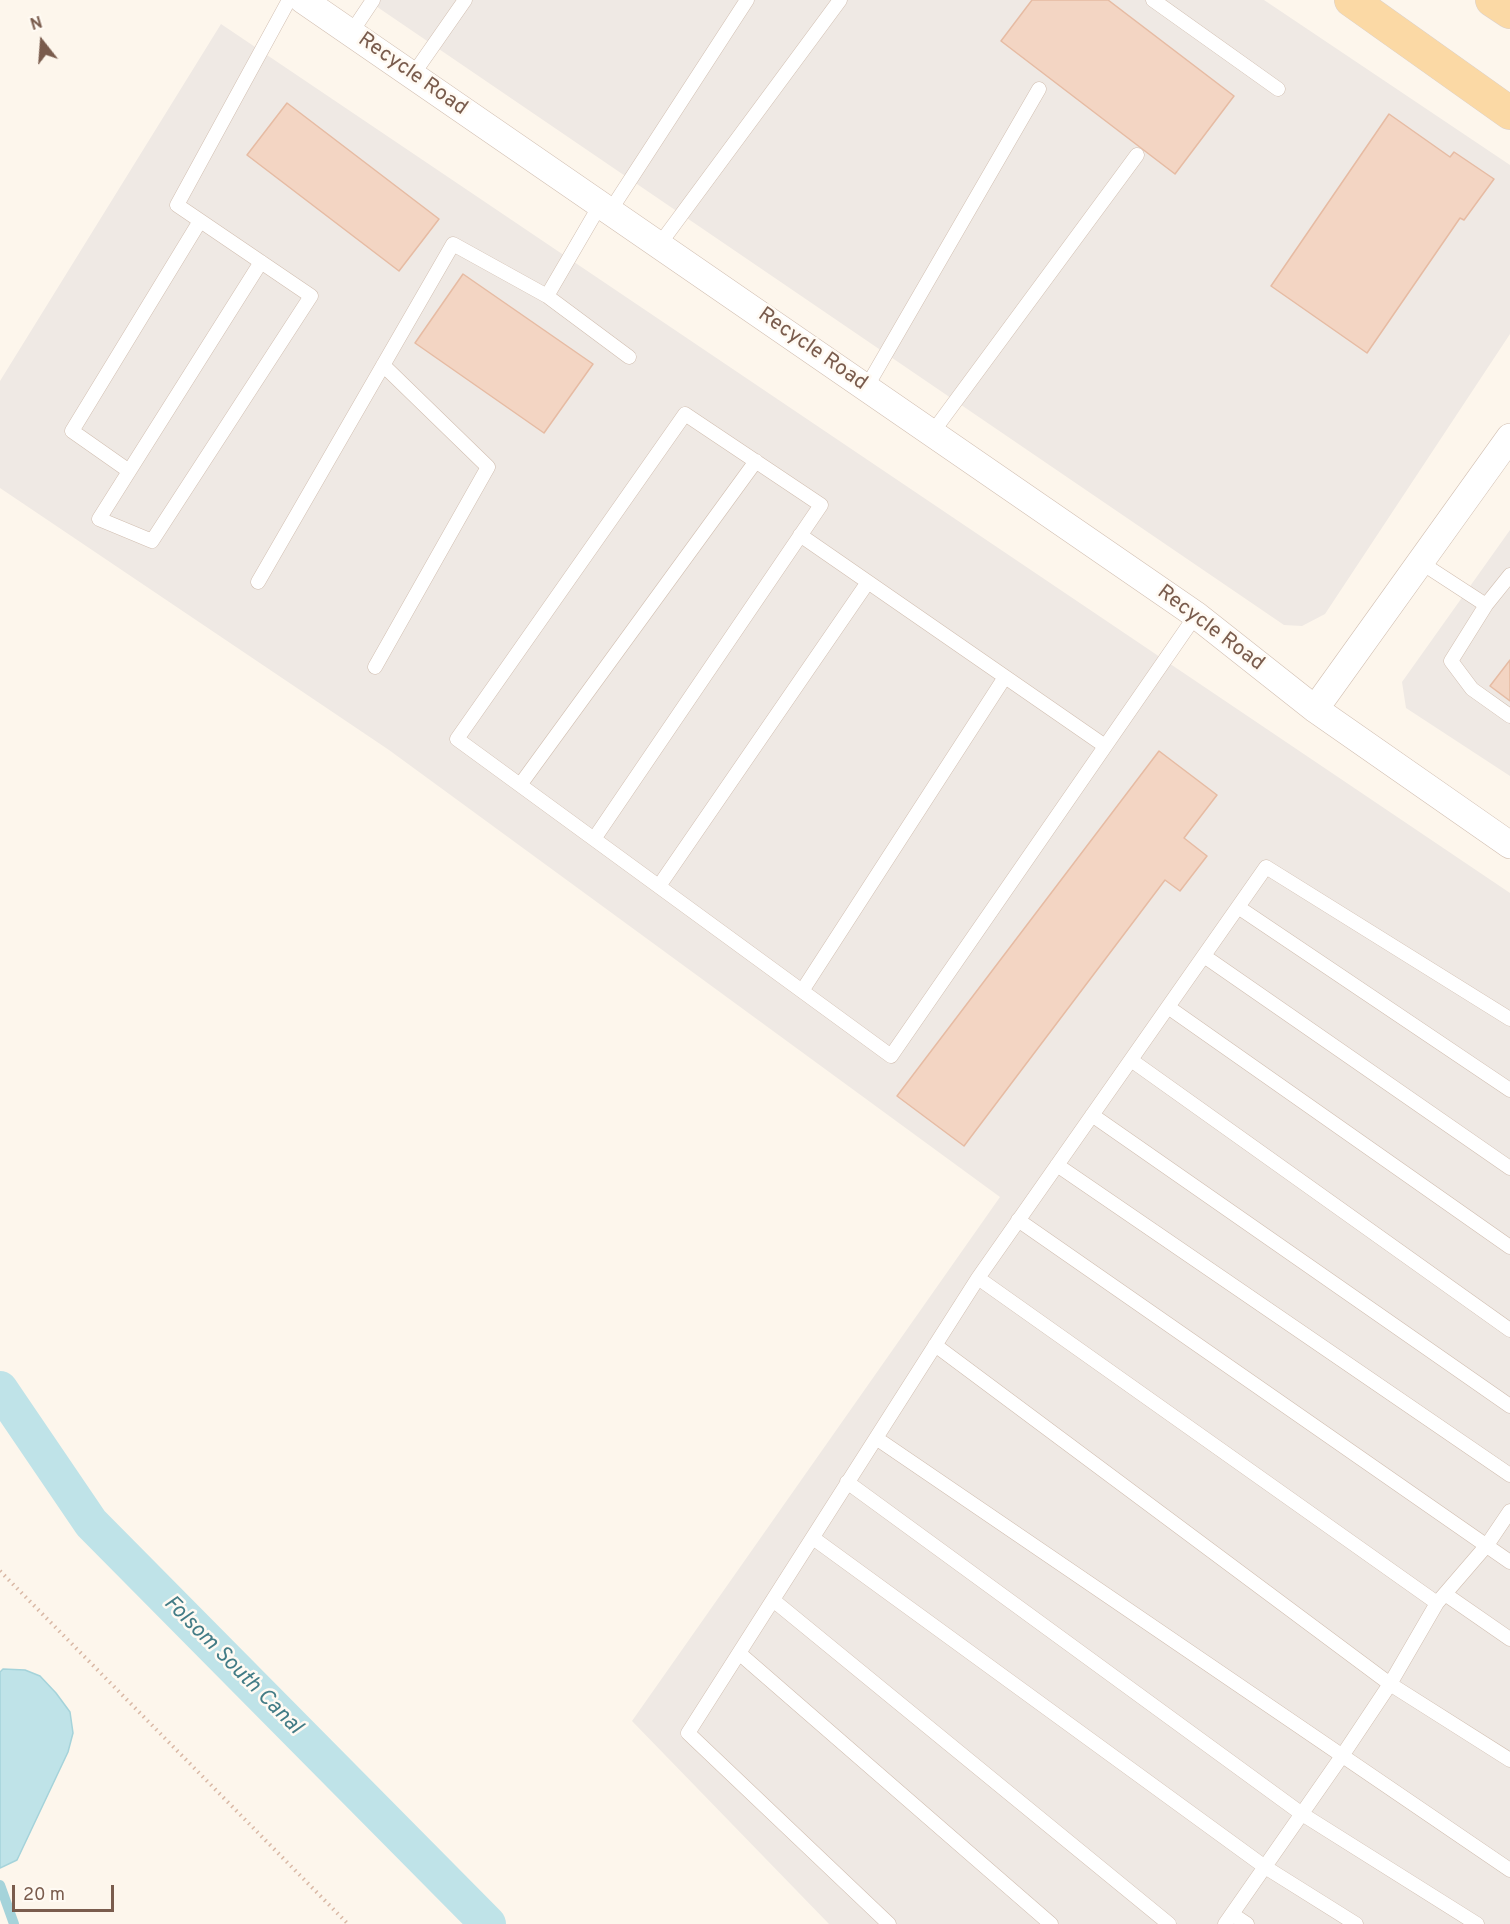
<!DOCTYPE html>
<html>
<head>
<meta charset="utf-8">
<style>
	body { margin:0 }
	#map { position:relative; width:1510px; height:1924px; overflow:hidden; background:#fdf6ec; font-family:Overpass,sans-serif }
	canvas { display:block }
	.north { position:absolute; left:12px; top:12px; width:60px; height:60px; -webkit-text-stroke:4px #fffaf3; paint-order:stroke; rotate:343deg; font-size:16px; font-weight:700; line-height:24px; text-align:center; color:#7a5c4d }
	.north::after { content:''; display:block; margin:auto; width:21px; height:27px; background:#7a5c4d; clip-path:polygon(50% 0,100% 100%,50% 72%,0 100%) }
	.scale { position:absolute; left:12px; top:1885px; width:102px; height:27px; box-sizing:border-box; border:3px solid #7a5c4d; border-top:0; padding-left:8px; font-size:18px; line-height:21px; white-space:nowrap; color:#7a5c4d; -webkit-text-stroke:4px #fffaf3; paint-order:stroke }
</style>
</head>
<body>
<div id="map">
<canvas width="1510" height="1924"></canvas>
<div class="north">N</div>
<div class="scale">20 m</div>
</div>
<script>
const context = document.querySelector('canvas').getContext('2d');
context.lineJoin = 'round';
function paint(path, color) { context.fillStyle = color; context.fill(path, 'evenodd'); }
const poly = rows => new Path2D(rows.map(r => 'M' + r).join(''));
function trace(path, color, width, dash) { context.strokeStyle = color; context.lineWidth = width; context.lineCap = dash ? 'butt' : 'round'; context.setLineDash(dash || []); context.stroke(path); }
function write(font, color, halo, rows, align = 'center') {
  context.font = font + ' Overpass,sans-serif'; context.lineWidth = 5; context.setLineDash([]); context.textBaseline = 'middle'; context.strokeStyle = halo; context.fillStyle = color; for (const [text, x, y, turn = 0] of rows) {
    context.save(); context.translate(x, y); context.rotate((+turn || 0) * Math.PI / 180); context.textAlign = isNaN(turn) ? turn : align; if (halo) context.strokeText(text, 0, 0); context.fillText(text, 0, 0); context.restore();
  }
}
const industrial = poly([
	[367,0,1264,0,1510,165,1510,334,1325,614,1302,626,1284,625],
	[221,24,1510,893,1510,1924,829,1924,632,1721,1000,1197,389,750,0,488,0,381],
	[1510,530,1510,776,1406,708,1402,682]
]);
const water = poly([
	[3,1669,25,1670,40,1676,56,1693,70,1712,73,1733,68,1752,17,1860,0,1868,0,1672,3,1669]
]);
const stream = poly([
	[0,1885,14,1924]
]);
const canal = poly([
	[0,1389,91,1523,488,1924]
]);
const building = poly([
	[1032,0,1108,0,1234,96,1175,174,1001,41,1032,0],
	[287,103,439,219,399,271,247,155,287,103],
	[1389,114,1450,157,1454,152,1494,179,1464,220,1460,218,1367,353,1271,286,1389,114],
	[463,274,593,364,544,433,415,343,463,274],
	[1510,660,1510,701,1490,686,1510,660],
	[1159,751,1217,795,1184,838,1207,856,1180,891,1165,880,964,1146,897,1096,1159,751]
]);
const path = poly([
	[0,1571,348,1924]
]);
const service = poly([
	[1153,0,1278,89],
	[351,33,373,0],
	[412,76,465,0],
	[610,211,747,0],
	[659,245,840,0],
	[261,262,99,519,152,541,311,296,177,205,289,0],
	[547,296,629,357],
	[866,388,1039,89],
	[932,433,1137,155],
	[129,471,72,431,200,221],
	[800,535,1105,746],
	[1420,562,1486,605,1451,661,1472,689,1510,716],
	[258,582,453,244,547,296,600,205],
	[1486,605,1510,575],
	[375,667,488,467,383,365],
	[520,785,756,461],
	[594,839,821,505,685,414,457,739,891,1056,1196,615],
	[659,886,868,582],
	[1238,907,1510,1090],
	[1204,956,1510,1168],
	[802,991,1005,677],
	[1168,1007,1510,1247],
	[1131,1060,1510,1330],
	[1092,1115,1510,1406],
	[1057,1165,1510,1475],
	[1018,1220,1510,1562],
	[935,1345,1390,1684,1510,1760],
	[876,1438,1510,1870],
	[847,1482,1302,1814,1477,1924],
	[813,1538,1265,1867,1356,1924],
	[1445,1594,1510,1639],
	[773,1600,1169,1924],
	[1437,1603,978,1278,1266,867,1510,1019],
	[739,1653,1051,1924],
	[1232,1914,1247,1924],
	[889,1924,688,1733,978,1278],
	[1225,1924,1342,1756,1390,1684,1437,1603,1487,1545,1510,1511]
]);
const minor = poly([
	[303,0,1196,615,1315,709,1510,845],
	[1315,709,1510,437]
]);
const primary = poly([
	[1351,0,1510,113],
	[1492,0,1510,12]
]);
const streetNames = [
	["Recycle Road",412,75,35],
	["Recycle Road",812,350,35],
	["Recycle Road",1210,629,37]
];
const waterNames = [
	["Folsom South Canal",232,1666,45]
];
paint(industrial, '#efe9e4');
paint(water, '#bfe3e8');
trace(water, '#a5d3da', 1.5);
trace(stream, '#a5d3da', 10);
trace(canal, '#bfe3e8', 36);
paint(building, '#f3d5c3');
trace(building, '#e6bba3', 1.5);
trace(service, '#d1beb0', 15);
trace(minor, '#d1beb0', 28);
trace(primary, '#dad1cd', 34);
trace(path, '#d9b8a5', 4, [1.5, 4.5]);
trace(service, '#fff', 14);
trace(minor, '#fff', 27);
trace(primary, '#fbd9a5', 33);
write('21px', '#7a5c4d', '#fffaf3', streetNames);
write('italic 22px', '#437c86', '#fffaf3', waterNames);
</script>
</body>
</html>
